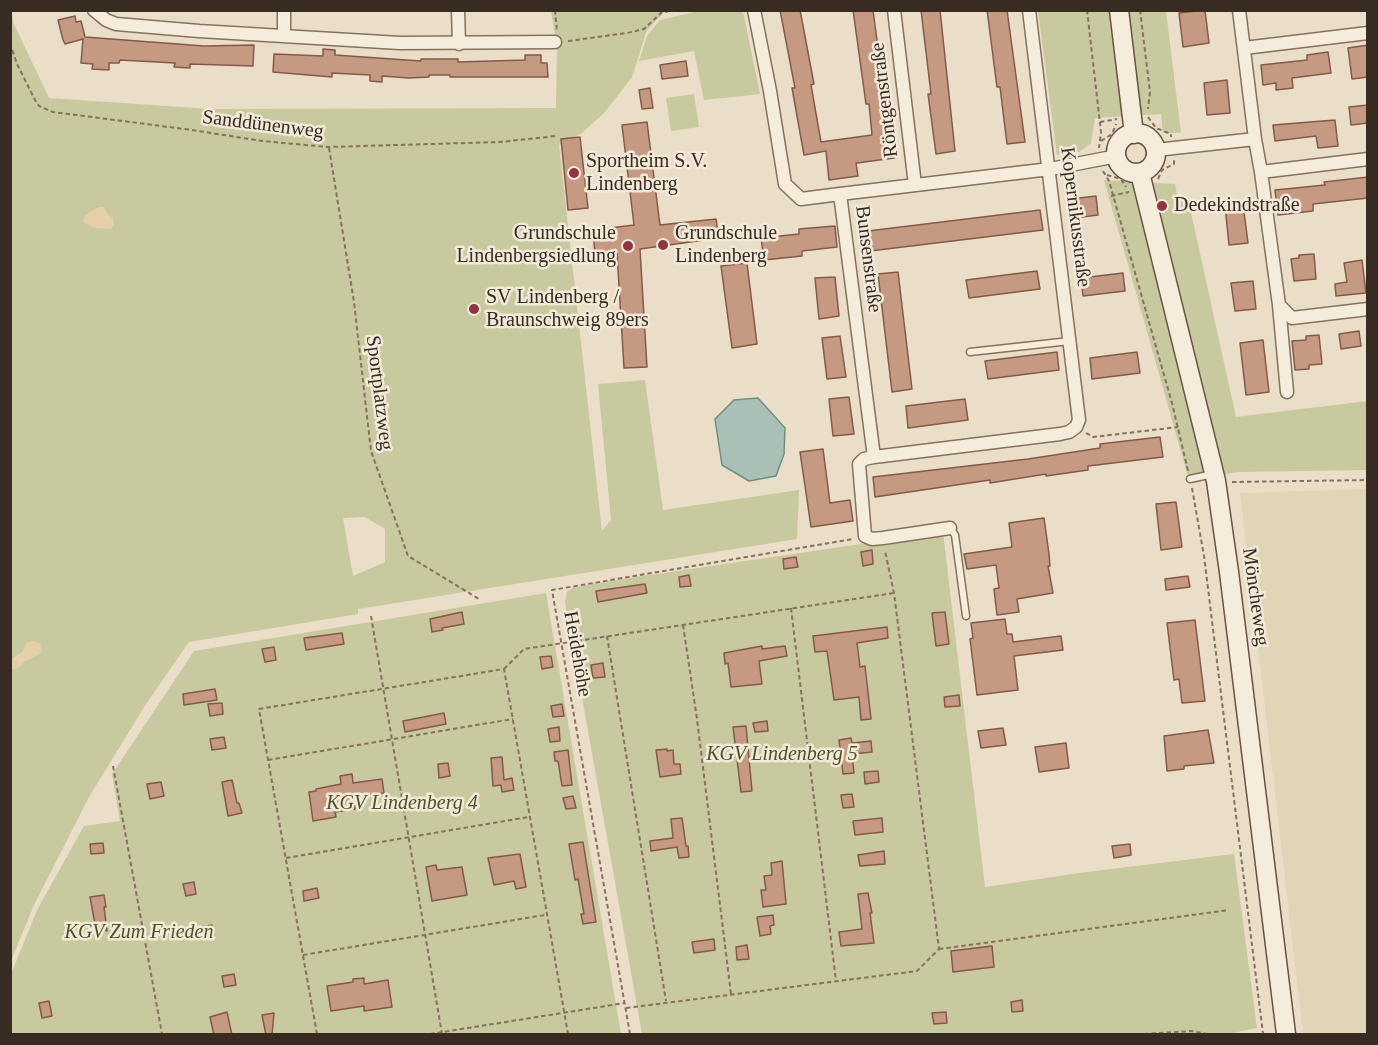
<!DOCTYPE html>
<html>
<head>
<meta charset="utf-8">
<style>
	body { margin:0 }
	#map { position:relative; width:1378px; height:1045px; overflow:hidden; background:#ebdec9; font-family:"Times New Roman",serif }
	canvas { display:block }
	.frame { position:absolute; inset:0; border:12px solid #382b22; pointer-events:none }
</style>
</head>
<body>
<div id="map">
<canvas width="1378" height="1045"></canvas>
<div class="frame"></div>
</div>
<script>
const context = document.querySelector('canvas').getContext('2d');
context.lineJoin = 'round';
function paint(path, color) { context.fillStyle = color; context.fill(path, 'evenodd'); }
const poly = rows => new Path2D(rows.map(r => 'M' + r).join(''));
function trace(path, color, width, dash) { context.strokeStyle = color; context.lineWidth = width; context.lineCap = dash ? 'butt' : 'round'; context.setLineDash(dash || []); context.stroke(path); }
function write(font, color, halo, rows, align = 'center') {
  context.font = font + ' "Times New Roman",serif'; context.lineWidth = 5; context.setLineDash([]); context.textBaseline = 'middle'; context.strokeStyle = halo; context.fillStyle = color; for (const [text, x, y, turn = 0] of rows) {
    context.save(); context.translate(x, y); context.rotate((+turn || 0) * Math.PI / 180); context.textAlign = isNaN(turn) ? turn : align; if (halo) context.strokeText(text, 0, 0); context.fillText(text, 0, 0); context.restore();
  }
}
const farmland = poly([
	[1367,489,1367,1034,1303,1034,1240,493]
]);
const green = poly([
	[11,11,14,24,49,98,211,109,556,108,557,47,551,11,665,11,647,30,632,77,605,112,582,133,559,145,602,531,611,520,598,384,645,380,663,510,799,490,797,539,358,609,358,614,189,642,146,704,89,797,34,905,11,961],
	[365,517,385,529,385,562,353,576,343,518],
	[699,11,743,11,760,94,704,100,694,51,639,61,647,36,660,20],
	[1038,11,1166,11,1181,133,1163,133,1161,114,1095,118,1091,143,1078,153,1057,155],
	[694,94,699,127,671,131,666,98],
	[1104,180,1175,184,1178,200,1188,199,1236,417,1367,401,1367,470,1238,472,1189,480],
	[943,532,985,887,1086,872,1234,854,1257,1028,1228,1034,642,1034,565,602,567,592,574,587,609,581],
	[546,593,621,1034,11,1034,11,974,38,908,84,826,120,821,112,774,194,651]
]);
const sand = poly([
	[99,207,104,207,108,215,113,218,114,225,111,229,94,228,83,222,85,215],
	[33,641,40,643,42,651,40,654,24,662,18,668,11,670,11,659,22,652,27,642]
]);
const water = poly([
	[758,398,785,428,784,454,776,476,749,481,722,465,715,419,734,400,758,398]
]);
const building = poly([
	[780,10,800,10,814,84,811,85,821,142,872,135,869,104,866,104,853,10,873,10,885,102,888,102,894,158,857,163,856,163,858,176,829,180,826,151,804,155,792,88,795,88,780,10],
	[921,10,940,10,955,151,936,154,928,94,931,94,921,10],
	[987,10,1007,10,1025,142,1007,144,1000,87,997,87,987,10],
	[1205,10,1209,43,1183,47,1179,13,1205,10],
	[75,16,76,22,81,21,85,37,204,46,254,45,253,66,190,64,190,68,174,67,175,63,120,60,119,63,109,63,109,70,92,69,93,64,81,63,83,39,65,44,63,40,58,20,75,16],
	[1368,45,1368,77,1352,79,1348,48,1368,45],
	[323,49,335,50,335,55,421,61,421,59,458,59,458,62,525,60,525,55,541,55,541,63,547,63,548,77,450,77,450,75,429,75,429,77,409,78,382,76,382,82,370,81,370,75,332,73,332,77,273,72,274,54,323,56,323,49],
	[1328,52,1331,73,1292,78,1293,88,1276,90,1276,83,1263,85,1261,65,1307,60,1307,55,1328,52],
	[686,61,688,76,662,79,660,65,686,61],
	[1227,80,1230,113,1207,115,1204,83,1227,80],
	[650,88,653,108,642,109,639,90,650,88],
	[1368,105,1368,123,1351,125,1349,107,1368,105],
	[1335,120,1338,146,1318,148,1316,136,1275,141,1273,125,1335,120],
	[647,122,660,225,716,219,719,238,640,249,647,367,624,368,617,253,595,255,593,230,634,225,622,125,647,122],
	[580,137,588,208,568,210,561,139,580,137],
	[1368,177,1368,198,1313,204,1313,211,1278,215,1275,190,1325,185,1324,182,1368,177],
	[1096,196,1098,215,1074,218,1071,199,1096,196],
	[1243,204,1248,243,1229,245,1225,206,1243,204],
	[1040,210,1043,230,870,251,868,231,1040,210],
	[835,226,837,247,802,251,802,256,764,260,761,238,799,234,799,229,835,226],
	[1314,254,1316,279,1294,281,1291,259,1299,258,1299,255,1314,254],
	[1362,260,1366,293,1336,296,1335,284,1347,282,1344,263,1362,260],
	[747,263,757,344,732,348,721,266,747,263],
	[1037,271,1040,289,969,298,966,280,1037,271],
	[898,272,912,389,892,392,878,274,898,272],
	[1123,273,1125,291,1083,296,1081,278,1123,273],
	[835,277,839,316,819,319,815,278,835,277],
	[1253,281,1256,309,1235,311,1231,283,1253,281],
	[1359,331,1361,346,1341,349,1339,334,1359,331],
	[1319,335,1322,364,1309,365,1309,369,1295,370,1292,341,1306,340,1306,336,1319,335],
	[840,336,846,377,827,379,822,338,840,336],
	[1263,340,1269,392,1246,395,1240,343,1263,340],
	[1057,352,1059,370,988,379,985,361,1057,352],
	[1137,352,1140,373,1092,379,1090,358,1137,352],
	[849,397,854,434,833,436,829,399,849,397],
	[965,399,968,420,908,428,906,406,965,399],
	[1160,437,1163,457,1088,466,1088,470,1046,476,1046,474,990,483,990,480,875,497,873,477,1028,459,1100,448,1100,444,1160,437],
	[823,449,830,503,850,500,853,521,811,527,800,452,823,449],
	[1176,502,1182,547,1161,550,1156,504,1176,502],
	[1044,518,1049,554,1050,566,1048,566,1053,593,1017,599,1019,612,997,615,994,589,999,588,996,565,967,569,964,554,1012,547,1009,523,1044,518],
	[872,550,873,564,863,566,861,552,872,550],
	[796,557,798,567,784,569,783,559,796,557],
	[689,575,691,586,680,587,679,577,689,575],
	[1188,576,1190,587,1166,590,1165,579,1188,576],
	[645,584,647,593,598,602,596,591,645,584],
	[462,612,464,624,442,628,443,630,432,632,430,619,462,612],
	[945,612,949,644,936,646,932,613,945,612],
	[1005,619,1007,634,1012,634,1013,642,1061,636,1063,650,1014,656,1018,690,977,695,970,639,973,638,971,623,1005,619],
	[1195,620,1205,701,1182,703,1179,679,1174,680,1167,623,1195,620],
	[887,627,888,638,857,643,860,667,865,666,871,719,861,720,859,697,834,700,827,651,815,652,813,636,887,627],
	[342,633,344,644,306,650,304,638,342,633],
	[762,646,762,649,785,646,787,656,759,661,762,684,731,687,728,663,725,664,724,653,762,646],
	[274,647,276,660,265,662,262,649,274,647],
	[551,656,553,667,542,669,540,657,551,656],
	[603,663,605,677,593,678,591,665,603,663],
	[215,689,217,700,184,705,183,694,215,689],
	[959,695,960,706,945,707,944,697,959,695],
	[222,703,223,714,210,716,208,704,222,703],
	[562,704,564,716,553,717,551,706,562,704],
	[444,713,446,724,405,732,403,721,444,713],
	[767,721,768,731,755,732,753,723,767,721],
	[746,726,752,791,741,792,733,727,746,726],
	[559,727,560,741,550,742,548,729,559,727],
	[1003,728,1006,745,981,748,978,731,1003,728],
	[1208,730,1214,763,1184,766,1184,769,1167,771,1164,736,1208,730],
	[224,737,226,748,212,750,210,739,224,737],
	[851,738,852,743,871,741,872,752,852,754,854,773,843,774,839,740,851,738],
	[1066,743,1069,768,1039,772,1035,747,1066,743],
	[667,749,667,751,673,750,674,764,680,764,681,774,660,777,656,750,667,749],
	[568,750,572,785,562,786,558,761,555,761,554,752,568,750],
	[502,757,504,780,512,778,514,790,502,792,501,785,493,786,491,758,502,757],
	[448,763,450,776,439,778,438,764,448,763],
	[878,771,879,782,865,784,864,772,878,771],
	[352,774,353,783,382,779,384,793,353,796,355,809,335,812,336,817,313,821,309,792,316,791,316,789,341,784,340,776,352,774],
	[232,780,237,803,239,803,242,813,228,816,222,782,232,780],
	[161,782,164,796,150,799,147,784,161,782],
	[852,794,854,807,843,808,841,795,852,794],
	[573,796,576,808,566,809,563,798,573,796],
	[682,818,686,846,688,846,689,857,679,858,677,847,651,851,650,841,673,838,671,819,682,818],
	[882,818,883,832,855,835,853,821,882,818],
	[583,842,596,922,583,924,581,914,584,914,578,879,575,880,569,844,583,842],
	[103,843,104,853,91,854,90,844,103,843],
	[1130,844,1131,855,1114,858,1112,846,1130,844],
	[884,851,885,864,860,866,858,855,884,851],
	[520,854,526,887,516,889,514,881,494,885,488,858,520,854],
	[782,861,786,904,763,907,761,890,766,890,764,876,772,875,771,863,782,861],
	[436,865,437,870,462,867,467,895,432,901,426,867,436,865],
	[194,882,196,894,186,896,183,884,194,882],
	[317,888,319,898,304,901,303,891,317,888],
	[868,893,872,913,870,913,874,943,841,946,839,932,862,929,858,894,868,893],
	[104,895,106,907,104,907,107,931,95,924,90,897,104,895],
	[773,915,774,925,770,926,771,934,760,936,757,917,773,915],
	[212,925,214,936,202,938,200,927,212,925],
	[714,939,715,950,694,953,692,942,714,939],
	[747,945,749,959,737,960,736,947,747,945],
	[992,946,994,967,953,972,951,951,992,946],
	[234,974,236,985,224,987,222,976,234,974],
	[364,978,364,984,388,980,392,1007,364,1011,364,1006,331,1011,327,986,353,982,353,979,364,978],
	[1022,1000,1023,1011,1012,1012,1011,1002,1022,1000],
	[49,1001,52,1016,42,1018,39,1003,49,1001],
	[227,1012,232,1035,214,1035,210,1017,227,1012],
	[946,1012,947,1023,934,1024,932,1013,946,1012],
	[274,1013,272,1035,266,1035,262,1015,274,1013]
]);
const path = poly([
	[555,10,557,32],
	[660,10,661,13,673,10],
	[1087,10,1101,132,1099,148],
	[1140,10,1150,92,1148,109],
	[568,41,627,33,644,29,661,13],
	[10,43,17,64,36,102,39,106,53,112,192,130,262,141,328,147,500,142,556,136],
	[1148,117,1156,128,1171,134,1171,137],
	[1100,122,1117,119],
	[1101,141,1112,134,1116,124],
	[329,148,354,302,371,451,408,556,479,599],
	[1103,171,1109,181,1172,403,1188,471],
	[1107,175,1121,179,1126,187],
	[1158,179,1162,170,1174,164,1174,160],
	[1111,196,1129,192],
	[1086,433,1093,437,1178,427],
	[1232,482,1368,480],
	[1192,488,1204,556,1263,1034],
	[791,608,836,981],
	[371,616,442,1034],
	[683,625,697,719,731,994],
	[607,636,666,1001],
	[504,669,524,649,894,593],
	[268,760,513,719],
	[113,766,162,1034],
	[286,858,528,817],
	[939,949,1229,910],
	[303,955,545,915],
	[626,1008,917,971,939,949,894,593,885,551],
	[317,1034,259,709,504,669,568,1034],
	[430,1034,625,1003],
	[630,1034,552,590,853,539],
	[1144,1034,1192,1031,1207,1034]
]);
const lane = poly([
	[970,352,1070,341],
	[1190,479,1213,474],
	[950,528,955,535,966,616]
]);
const street = poly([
	[94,10,106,20,116,24,199,31,400,43,555,42],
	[458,10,459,44],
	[754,10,770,91,785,184,801,199,840,194,874,457,1060,434,1069,432,1076,427,1079,420,1029,10],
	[894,10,915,185],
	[1239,10,1255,139],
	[284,36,284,10],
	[1244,48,1368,33],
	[1156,150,1255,139,1261,172,1368,159],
	[1261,172,1279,305,1292,318,1368,309],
	[840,194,1050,169,1117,156],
	[1279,305,1287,392],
	[874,457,864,459,859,464,865,536,872,539,883,538,950,528]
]);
const secondary = poly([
	[1119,10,1134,134],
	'1116 153a20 20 0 1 1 40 0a20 20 0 1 1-40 0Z',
	[1140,173,1216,481,1229,572,1286,1034]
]);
const markers = [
	[574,173,6,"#90343d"],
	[1162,206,6,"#90343d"],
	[663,245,6,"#90343d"],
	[628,246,6,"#90343d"],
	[474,309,6,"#90343d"]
];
const streetNames = [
	["Röntgenstraße",885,100,-97],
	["Sanddünenweg",263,125,7],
	["Kopernikusstraße",1075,217,83],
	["Bunsenstraße",868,259,83],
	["Sportplatzweg",379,393,83],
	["Möncheweg",1255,597,82],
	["Heidehöhe",577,654,80]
];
const poiNames = [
	["Sportheim S.V.",586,162],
	["Lindenberg",586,185],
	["Dedekindstraße",1174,206],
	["Grundschule",616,234,"right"],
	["Lindenbergsiedlung",616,257,"right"],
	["Grundschule",675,234],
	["Lindenberg",675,257],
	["SV Lindenberg /",486,298],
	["Braunschweig 89ers",486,321]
];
const parkNames = [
	["KGV Lindenberg 5",782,755],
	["KGV Lindenberg 4",402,804],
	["KGV Zum Frieden",139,933]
];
paint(farmland, '#e0d6b7');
paint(green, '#c8c99e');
paint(sand, '#e4cfa9');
paint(water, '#aac0b7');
trace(water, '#718e84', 1.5);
paint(building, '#c69983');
trace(building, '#835a47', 1.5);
trace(lane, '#86715f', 9);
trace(street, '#86715f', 15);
trace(secondary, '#685242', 21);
trace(path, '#86715f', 2, [4.5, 3]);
trace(lane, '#f6ecdc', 6);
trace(street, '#f6ecdc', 12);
trace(secondary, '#f6ecdc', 18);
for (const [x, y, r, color] of markers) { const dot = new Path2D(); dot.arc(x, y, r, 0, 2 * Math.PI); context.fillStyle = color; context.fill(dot); trace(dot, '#f3e9d9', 2); }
write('20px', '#382b22', '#f3e9d9', streetNames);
write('20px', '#382b22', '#f3e9d9', poiNames, 'left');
write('italic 20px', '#4c532a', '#f3e9d9', parkNames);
</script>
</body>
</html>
